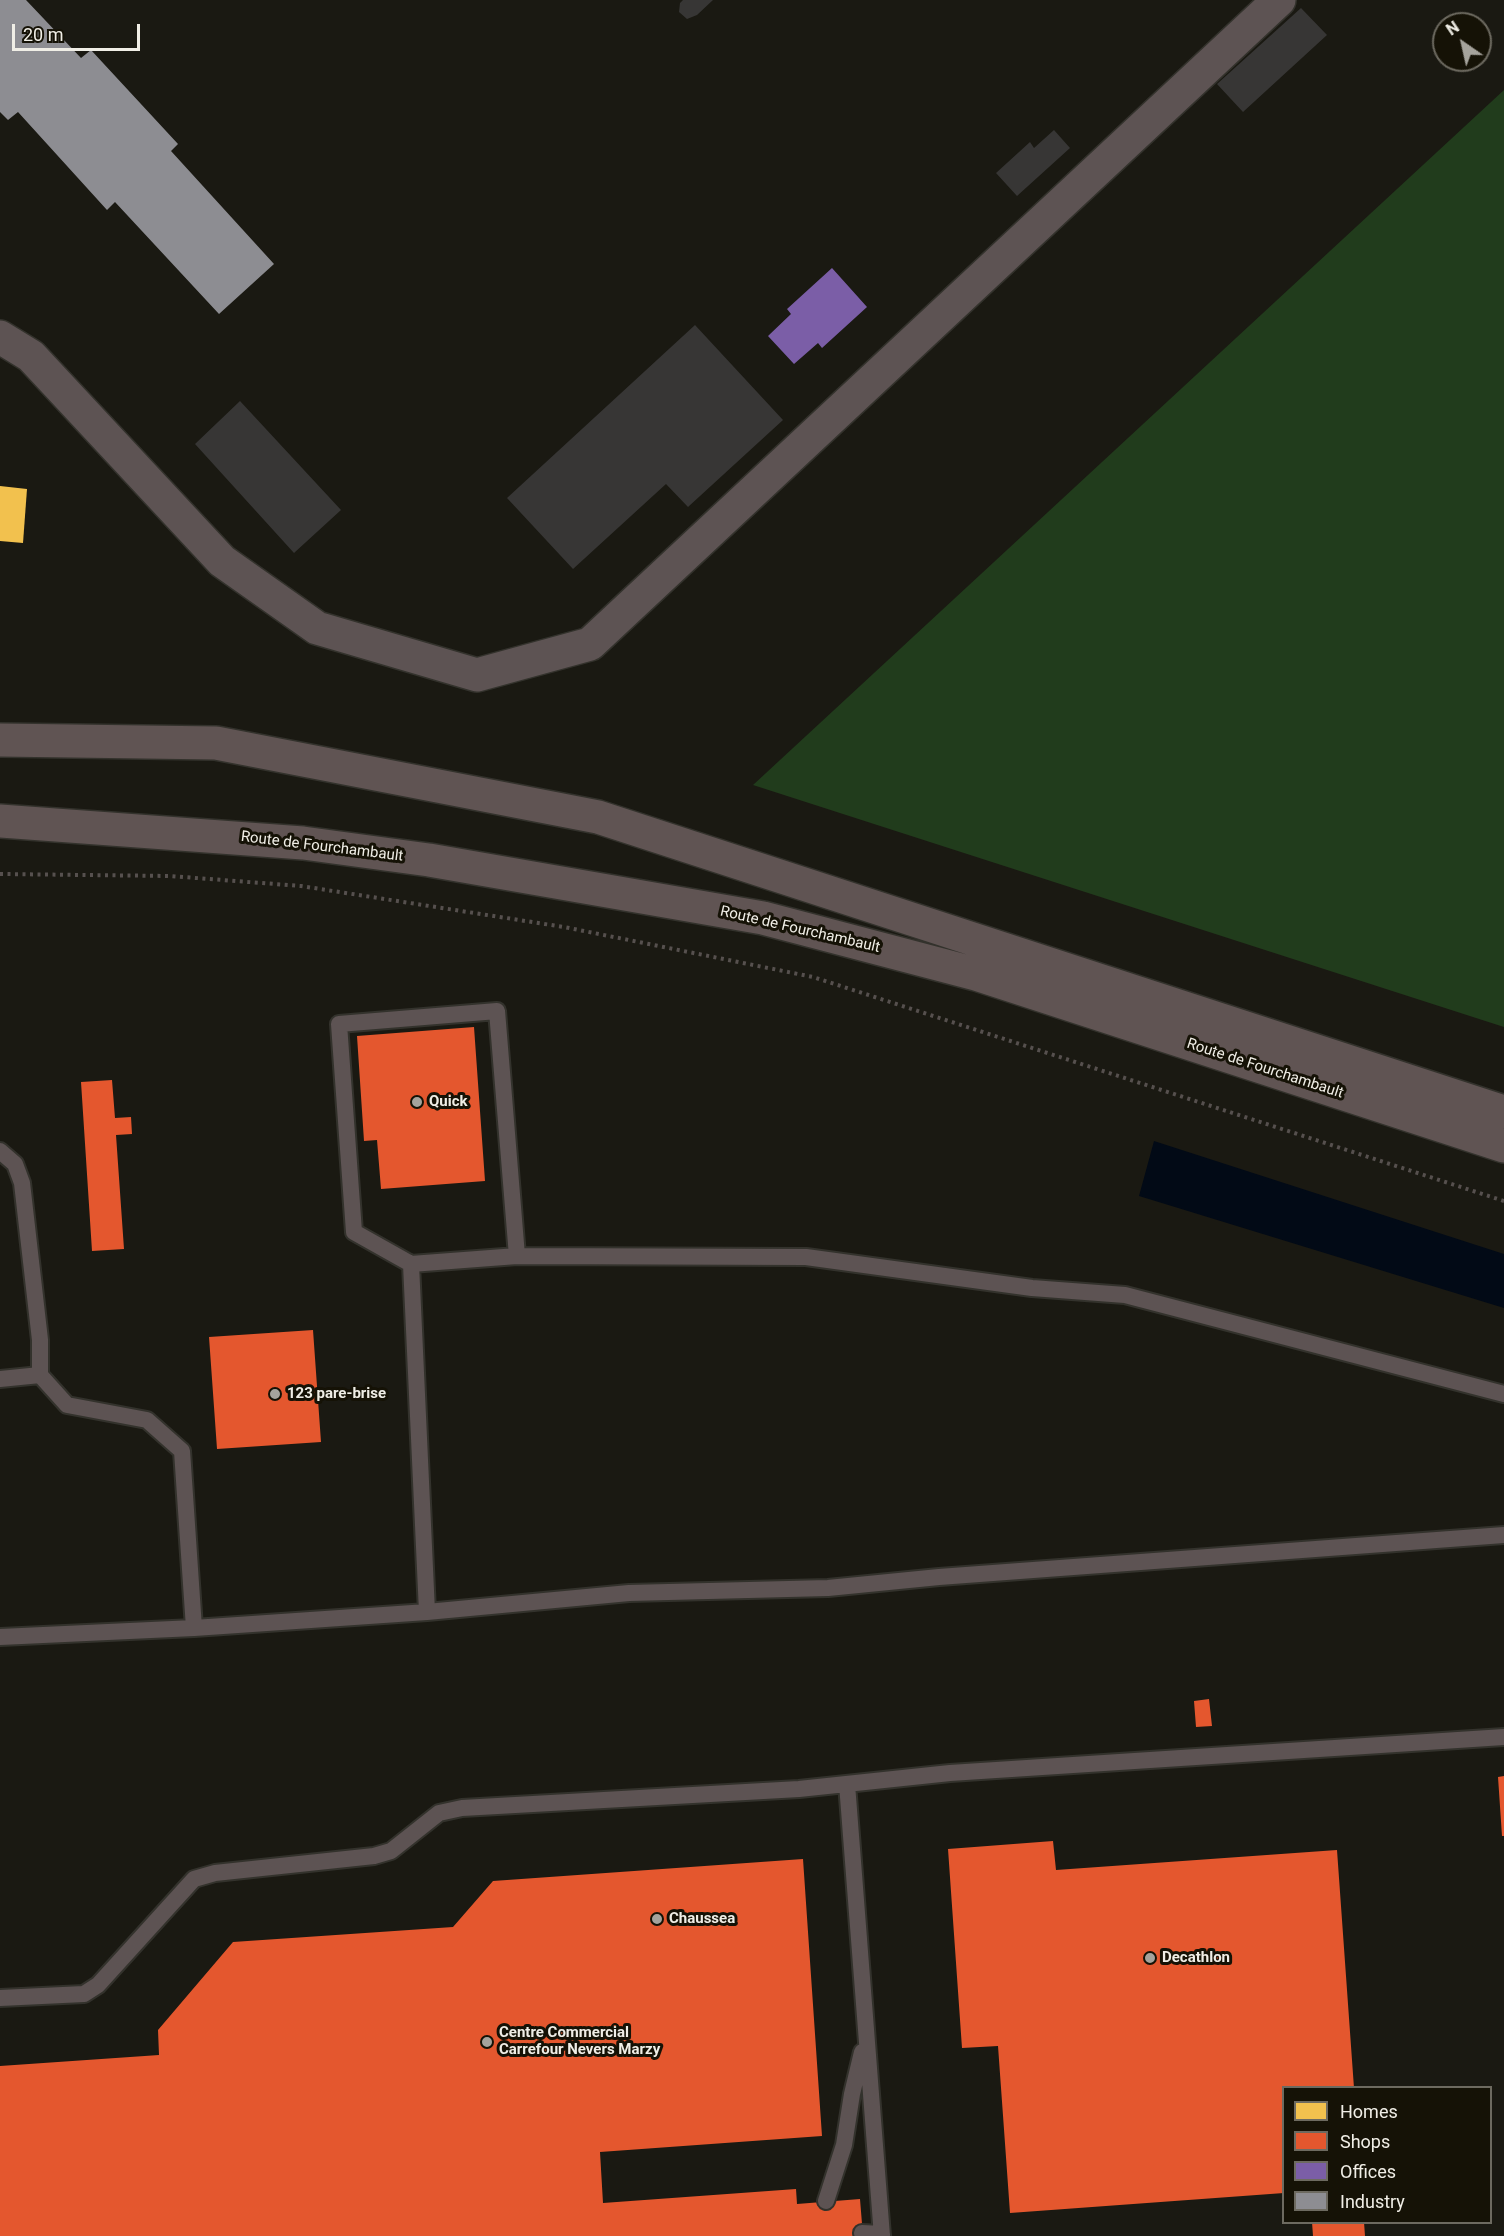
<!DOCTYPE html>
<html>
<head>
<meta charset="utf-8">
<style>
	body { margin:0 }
	#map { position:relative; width:1504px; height:2236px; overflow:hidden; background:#1a1912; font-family:Roboto,sans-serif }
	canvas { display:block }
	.legend { position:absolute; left:1282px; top:2086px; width:210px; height:138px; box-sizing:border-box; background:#151206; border:2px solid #6d6a60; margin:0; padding:8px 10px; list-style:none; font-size:18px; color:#f0eee6 }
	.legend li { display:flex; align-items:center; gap:12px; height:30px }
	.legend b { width:30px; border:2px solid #6d6a60 }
	.north { position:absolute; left:1432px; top:12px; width:60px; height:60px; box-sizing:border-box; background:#151206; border:2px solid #6d6a60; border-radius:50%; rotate:326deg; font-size:16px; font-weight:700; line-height:24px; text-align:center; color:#f0eee6 }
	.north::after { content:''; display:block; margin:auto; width:21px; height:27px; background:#a5a39c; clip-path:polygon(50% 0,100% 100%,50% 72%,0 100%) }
	.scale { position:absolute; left:12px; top:24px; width:128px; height:27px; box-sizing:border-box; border:3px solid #f0eee6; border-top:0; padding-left:8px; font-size:18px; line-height:21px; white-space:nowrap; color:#f0eee6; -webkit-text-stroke:4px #151206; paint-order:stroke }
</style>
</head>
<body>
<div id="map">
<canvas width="1504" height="2236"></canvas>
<ul class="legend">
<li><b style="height:16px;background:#f2c14e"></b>Homes</li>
<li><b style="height:16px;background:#e4572e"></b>Shops</li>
<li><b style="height:16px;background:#7b5ea7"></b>Offices</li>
<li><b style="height:16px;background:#8d8d92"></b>Industry</li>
</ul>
<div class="north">N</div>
<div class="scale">20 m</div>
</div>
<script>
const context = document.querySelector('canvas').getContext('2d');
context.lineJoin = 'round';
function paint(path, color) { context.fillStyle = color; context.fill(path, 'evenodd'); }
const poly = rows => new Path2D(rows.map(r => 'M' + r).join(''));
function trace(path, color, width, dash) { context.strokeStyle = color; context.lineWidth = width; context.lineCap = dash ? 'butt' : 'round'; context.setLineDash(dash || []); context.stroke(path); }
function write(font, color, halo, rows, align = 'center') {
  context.font = font + ' Roboto,sans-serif'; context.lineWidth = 6; context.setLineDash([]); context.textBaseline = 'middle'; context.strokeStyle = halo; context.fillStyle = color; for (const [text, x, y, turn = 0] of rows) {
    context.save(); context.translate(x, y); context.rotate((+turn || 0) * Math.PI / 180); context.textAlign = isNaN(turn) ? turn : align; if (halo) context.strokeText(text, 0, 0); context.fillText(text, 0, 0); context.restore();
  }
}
const green = poly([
	[1504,90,1504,1027,753,785]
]);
const water = poly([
	[1154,1141,1504,1254,1504,1308,1139,1196]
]);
const homes = poly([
	[0,486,27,489,23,543,0,541]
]);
const shops = poly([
	[474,1027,485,1181,381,1189,377,1140,364,1141,357,1036],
	[112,1080,115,1118,131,1117,132,1134,116,1135,124,1249,92,1251,81,1082],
	[313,1330,321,1442,217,1449,209,1337],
	[1209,1699,1212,1726,1196,1727,1194,1701],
	[1504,1776,1504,1836,1502,1836,1498,1777],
	[1053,1841,1056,1870,1337,1850,1354,2088,1284,2088,1284,2193,1010,2213,998,2046,962,2048,948,1849],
	[803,1859,822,2136,600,2152,603,2203,796,2189,797,2204,860,2199,863,2236,0,2236,0,2066,159,2055,158,2030,233,1942,453,1927,493,1881],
	[1312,2222,1364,2222,1365,2236,1313,2236]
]);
const offices = poly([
	[832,268,867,307,822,348,818,343,794,364,768,336,791,314,787,309]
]);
const industry = poly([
	[0,0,26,0,81,58,91,50,178,144,171,151,274,264,219,314,115,202,107,210,18,112,8,120,0,112]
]);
const building = poly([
	[683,0,713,0,697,15,687,19,679,12,680,3],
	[1301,8,1327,35,1243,112,1217,84],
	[1054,130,1070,148,1017,196,996,173,1030,142,1034,148],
	[695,325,783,420,688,507,666,484,573,569,507,498],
	[240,401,341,510,294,553,195,444]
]);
const path = poly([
	[0,874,170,876,301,886,564,927,813,977,1504,1201]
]);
const lane = poly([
	[0,1151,15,1164,22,1183,40,1340,40,1375,67,1405,147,1420,182,1451,194,1628],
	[411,1264,354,1232,339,1024,497,1011,517,1256],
	[0,1379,40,1375],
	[427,1612,411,1264,517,1256,806,1257,1032,1288,1125,1295,1504,1394],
	[0,1637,194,1628,427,1612,629,1593,828,1588,939,1577,1504,1535],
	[847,1784,882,2236],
	[0,1998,84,1994,98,1985,194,1879,215,1873,374,1856,391,1851,439,1813,462,1808,799,1789,950,1773,1504,1737],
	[826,2201,844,2145,852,2094,862,2052],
	[862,2233,882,2234]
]);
const street = poly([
	[0,337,31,356,222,561,317,628,477,675,590,644,1279,0]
]);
const secondary = poly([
	[0,740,216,743,598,817,1504,1112],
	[0,821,303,843,429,860,763,918,976,974,1504,1146]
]);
const markers = [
	[417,1102,6,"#a5a39c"],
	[275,1394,6,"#a5a39c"],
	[657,1919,6,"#a5a39c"],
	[1150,1958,6,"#a5a39c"],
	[487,2042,6,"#a5a39c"]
];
const streetNames = [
	["Route de Fourchambault",322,847,7],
	["Route de Fourchambault",800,930,13],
	["Route de Fourchambault",1265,1069,18]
];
const poiNames = [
	["Quick",429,1102],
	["123 pare-brise",287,1394],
	["Chaussea",669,1919],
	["Decathlon",1162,1958],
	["Centre Commercial",499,2033],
	["Carrefour Nevers Marzy",499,2050]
];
paint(green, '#213c1c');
paint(water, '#020a16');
paint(homes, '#f2c14e');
paint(shops, '#e4572e');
paint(offices, '#7b5ea7');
paint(industry, '#8d8d92');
paint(building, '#373635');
trace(lane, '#33322c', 20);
trace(street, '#33322c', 36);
trace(secondary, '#33322c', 36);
trace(path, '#56504e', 4, [3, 4.5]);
trace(lane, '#5d5353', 16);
trace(street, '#5d5353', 33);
trace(secondary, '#605453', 33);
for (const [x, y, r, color] of markers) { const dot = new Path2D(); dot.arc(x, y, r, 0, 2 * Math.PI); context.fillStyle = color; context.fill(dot); trace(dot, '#151206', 2); }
write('15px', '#f0eee6', '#151206', streetNames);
write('bold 15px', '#f0eee6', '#151206', poiNames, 'left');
</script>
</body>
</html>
